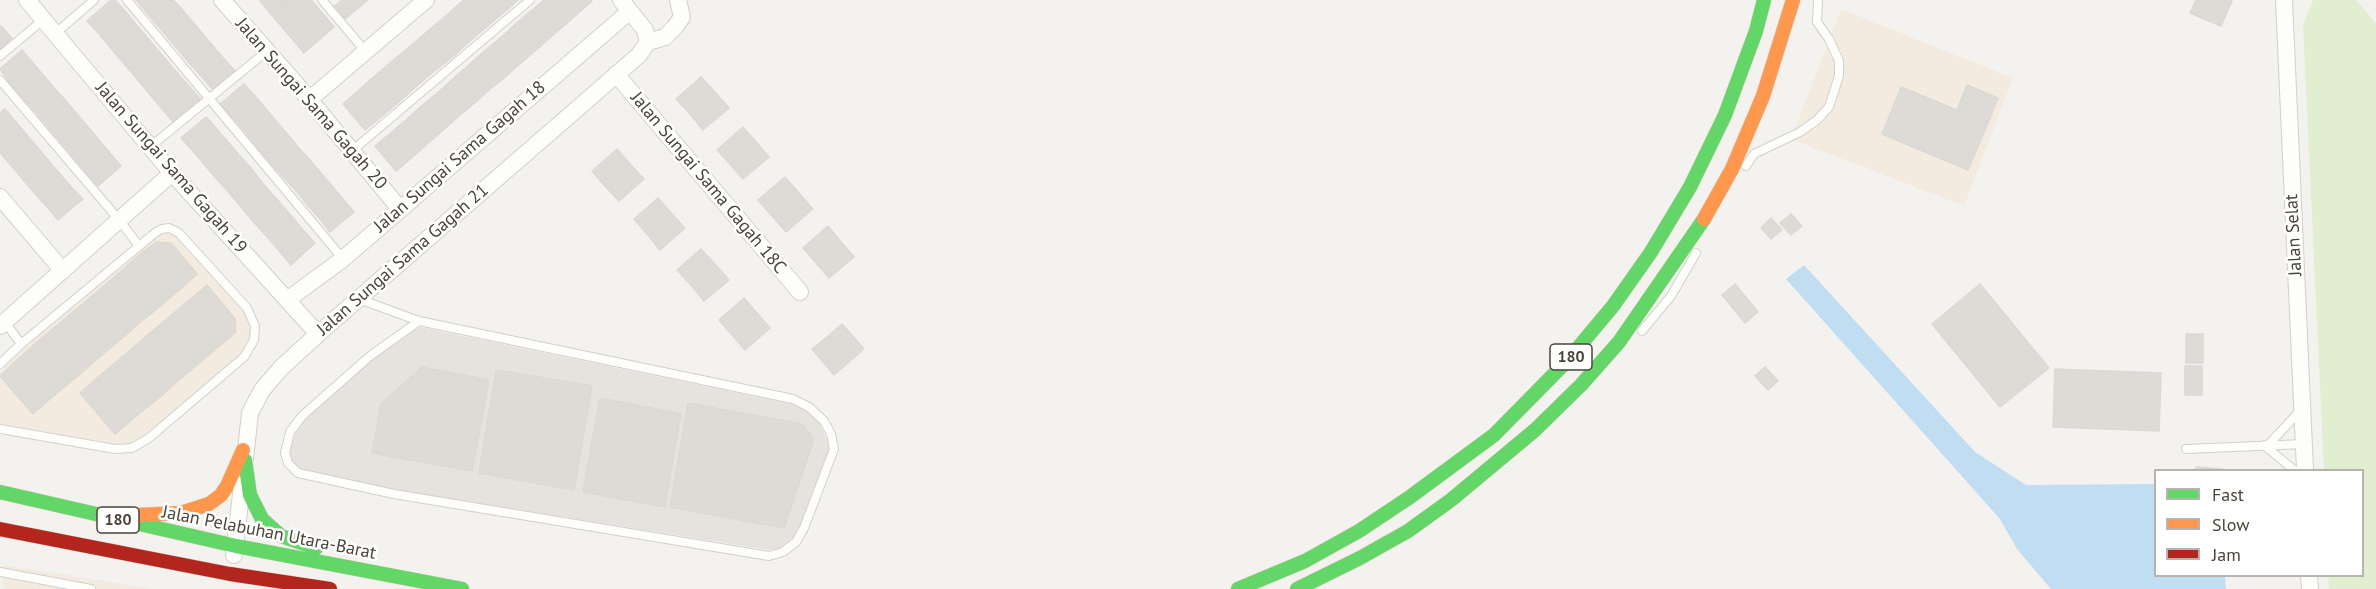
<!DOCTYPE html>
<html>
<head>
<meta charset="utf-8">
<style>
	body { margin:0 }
	#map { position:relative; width:2376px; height:589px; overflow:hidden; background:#f4f2ee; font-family:"PT Sans",sans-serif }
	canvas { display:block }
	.legend { position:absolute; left:2154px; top:469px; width:210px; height:108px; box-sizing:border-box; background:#fff; border:2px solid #b7b4b0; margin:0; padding:8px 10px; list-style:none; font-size:18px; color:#4b4439 }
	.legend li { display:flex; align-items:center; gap:12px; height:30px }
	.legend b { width:30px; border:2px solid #b7b4b0 }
</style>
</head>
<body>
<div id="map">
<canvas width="2376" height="589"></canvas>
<ul class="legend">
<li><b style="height:8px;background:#63d668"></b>Fast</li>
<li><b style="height:8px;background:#ff974d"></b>Slow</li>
<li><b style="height:8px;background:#b3261e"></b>Jam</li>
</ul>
</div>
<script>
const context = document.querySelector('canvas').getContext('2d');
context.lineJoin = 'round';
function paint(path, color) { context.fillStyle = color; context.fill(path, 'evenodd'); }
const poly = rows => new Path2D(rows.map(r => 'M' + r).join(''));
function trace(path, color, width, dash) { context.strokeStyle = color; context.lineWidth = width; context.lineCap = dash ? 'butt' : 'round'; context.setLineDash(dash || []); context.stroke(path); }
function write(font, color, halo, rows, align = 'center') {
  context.font = font + ' "PT Sans",sans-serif'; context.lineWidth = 5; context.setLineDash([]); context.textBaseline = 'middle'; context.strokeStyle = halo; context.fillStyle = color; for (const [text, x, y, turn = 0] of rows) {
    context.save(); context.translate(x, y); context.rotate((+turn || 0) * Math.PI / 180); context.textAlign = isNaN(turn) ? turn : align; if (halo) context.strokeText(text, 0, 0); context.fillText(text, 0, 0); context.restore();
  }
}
const commercial = poly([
	[1841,9,2013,78,1964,206,1791,139],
	[168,232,175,235,246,314,252,330,247,346,241,355,144,438,135,442,124,445,0,424,0,371,25,346,161,234],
	[4,565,153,589,5,589,2,584]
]);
const industrial = poly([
	[419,327,791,404,807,410,820,424,831,449,800,526,793,537,780,548,769,550,396,490,300,471,292,461,289,452,295,435,304,419,377,355]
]);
const green = poly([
	[2313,0,2356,0,2376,23,2376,589,2329,589,2328,576,2362,576,2362,470,2324,470,2303,26]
]);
const water = poly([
	[1804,265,1975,452,2026,485,2155,484,2156,576,2225,576,2226,589,2051,589,2017,549,2000,519,1786,279]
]);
const building = poly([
	[111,0,115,0,125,11,98,33,87,21,111,0],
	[136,0,163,0,147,13,136,0],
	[163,0,173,0,180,7,158,26,147,13,163,0],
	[262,0,288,0,271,14,260,1,262,0],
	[288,0,312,1,282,27,271,14,288,0],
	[342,0,368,0,344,20,333,7,342,0],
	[464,0,479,0,496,19,483,30,460,3,464,0],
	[479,0,501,0,508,9,496,19,479,0],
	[501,0,518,0,508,9,501,0],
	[544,0,566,24,553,35,532,10,544,0],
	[545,0,591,0,592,1,566,24,545,0],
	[2196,0,2232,1,2221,26,2190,13,2196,0],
	[312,1,323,14,293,40,282,27,312,1],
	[460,3,483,30,470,41,448,14,460,3],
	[180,7,191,20,169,39,158,26,180,7],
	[532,10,553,35,541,46,519,21,532,10],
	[125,11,135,23,109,46,98,33,125,11],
	[323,14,334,27,304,53,293,40,323,14],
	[448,14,470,41,458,52,435,25,448,14],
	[191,20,202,33,180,52,169,39,191,20],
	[519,21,541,46,528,57,507,32,519,21],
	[135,23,146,36,120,59,109,46,135,23],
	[435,25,458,52,445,63,422,36,435,25],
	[1,26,12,38,0,49,0,27,1,26],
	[507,32,528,57,515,68,494,43,507,32],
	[202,33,213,46,191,65,180,52,202,33],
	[146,36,157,49,131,72,120,59,146,36],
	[422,36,445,63,432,73,409,47,422,36],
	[494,43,515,68,503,79,481,54,494,43],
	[213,46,224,59,202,77,191,65,213,46],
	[409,47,432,73,419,84,397,57,409,47],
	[157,49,168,62,142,85,131,72,157,49],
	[22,50,33,63,10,83,0,69,22,50],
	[481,54,503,79,490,89,469,65,481,54],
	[397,57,419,84,407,95,384,68,397,57],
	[224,59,235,71,213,90,202,77,224,59],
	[168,62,179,75,152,97,142,85,168,62],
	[33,63,44,76,21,96,10,83,33,63],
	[469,65,490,89,477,101,456,76,469,65],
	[384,68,407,95,394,106,371,79,384,68],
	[179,75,190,87,163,110,152,97,179,75],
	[44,76,55,89,32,108,21,96,44,76],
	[456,76,477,101,465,111,444,87,456,76],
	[701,77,715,92,690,114,676,99,701,77],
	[371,79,394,106,381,117,359,90,371,79],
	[244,84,255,96,231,116,220,104,244,84],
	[1967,85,1998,98,1988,123,1957,110,1967,85],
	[190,87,201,100,174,123,163,110,190,87],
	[444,87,465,111,452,122,431,98,444,87],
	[1901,87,1988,123,1968,170,1882,134,1901,87],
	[55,89,66,101,43,121,32,108,55,89],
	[359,90,381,117,365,130,343,104,359,90],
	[715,92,729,108,703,130,690,114,715,92],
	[255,96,266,109,243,129,231,116,255,96],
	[431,98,452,122,440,133,418,109,431,98],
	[66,101,77,114,54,134,43,121,66,101],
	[5,109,16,122,0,136,0,113,5,109],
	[266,109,277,122,253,142,243,129,266,109],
	[418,109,440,133,427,144,406,120,418,109],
	[77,114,88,127,65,147,54,134,77,114],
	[206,117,217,129,192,150,181,138,206,117],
	[406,120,427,144,415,155,393,131,406,120],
	[16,122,27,135,3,156,0,153,0,136,16,122],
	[277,122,288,135,264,155,253,142,277,122],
	[88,127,99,140,76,160,65,147,88,127],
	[743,127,756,142,730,164,717,150,743,127],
	[217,129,228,142,203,163,192,150,217,129],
	[393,131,415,155,396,171,375,146,393,131],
	[27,135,38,148,14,169,3,156,27,135],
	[288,135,299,148,275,168,264,155,288,135],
	[99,140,110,153,87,173,76,160,99,140],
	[228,142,239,155,214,176,203,163,228,142],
	[756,142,769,157,743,179,730,164,756,142],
	[38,148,49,161,25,182,14,169,38,148],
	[299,148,310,160,286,180,275,168,299,148],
	[617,149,630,164,605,186,592,171,617,149],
	[110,153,121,166,98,186,87,173,110,153],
	[239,155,250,167,225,188,214,176,239,155],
	[310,160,321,173,298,193,286,180,310,160],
	[49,161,60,174,36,195,25,182,49,161],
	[630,164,644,179,619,201,605,186,630,164],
	[250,167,260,180,236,201,225,188,250,167],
	[321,173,332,186,308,206,298,193,321,173],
	[60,174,71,187,47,207,36,195,60,174],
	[785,177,799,193,772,216,758,200,785,177],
	[260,180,271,193,247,214,236,201,260,180],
	[332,186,343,199,320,219,308,206,332,186],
	[71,187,83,199,58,220,47,207,71,187],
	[271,193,282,205,258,227,247,214,271,193],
	[799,193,813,209,786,232,772,216,799,193],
	[658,198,671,213,647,234,634,219,658,198],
	[343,199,354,212,330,232,320,219,343,199],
	[282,205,293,218,269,239,258,227,282,205],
	[671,213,685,228,660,250,647,234,671,213],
	[1791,214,1802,226,1791,235,1780,223,1791,214],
	[293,218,304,231,280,252,269,239,293,218],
	[1771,218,1782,230,1771,239,1761,228,1771,218],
	[828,226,841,242,816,263,803,248,828,226],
	[304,231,315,243,291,265,280,252,304,231],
	[156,242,171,243,197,274,178,291,144,251,156,242],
	[841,242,854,257,829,278,816,263,841,242],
	[701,249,715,264,691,285,677,270,701,249],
	[144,251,178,291,165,302,131,262,144,251],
	[131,262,165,302,152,313,119,273,131,262],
	[715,264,729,280,704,301,691,285,715,264],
	[119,273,152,313,139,323,106,284,119,273],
	[106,284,139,323,127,334,93,295,106,284],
	[1735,284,1758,312,1745,323,1722,295,1735,284],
	[1980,284,2049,368,2000,407,1932,324,1980,284],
	[207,285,235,319,236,332,223,343,187,302,207,285],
	[93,295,127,334,114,345,80,306,93,295],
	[744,298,757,313,732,335,719,320,744,298],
	[187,302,223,343,210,354,175,312,187,302],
	[80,306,114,345,101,356,68,316,80,306],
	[175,312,210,354,197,365,162,323,175,312],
	[757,313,770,328,745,350,732,335,757,313],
	[68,316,101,356,88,367,55,327,68,316],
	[162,323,197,365,184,376,149,334,162,323],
	[842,324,864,349,849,362,827,337,842,324],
	[55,327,88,367,76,378,42,338,55,327],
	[149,334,184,376,171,387,136,345,149,334],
	[2186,334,2203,334,2203,363,2186,363,2186,334],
	[827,337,849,362,834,375,812,349,827,337],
	[42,338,76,378,63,388,29,349,42,338],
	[136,345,171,387,159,398,123,356,136,345],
	[29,349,63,388,50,399,17,360,29,349],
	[123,356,159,398,146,408,110,367,123,356],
	[17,360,50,399,33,414,0,376,17,360],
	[2185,366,2202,366,2202,395,2185,395,2185,366],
	[110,367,146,408,133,419,97,378,110,367],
	[422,367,489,380,472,471,372,453,381,404,422,367],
	[1765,367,1778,381,1768,390,1755,376,1765,367],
	[2055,369,2161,373,2159,431,2053,427,2055,369],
	[496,370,592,386,574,490,479,473,496,370],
	[97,378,133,419,115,434,80,393,97,378],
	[600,398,681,414,665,507,583,492,600,398],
	[688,403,802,424,814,439,784,528,670,507,688,403],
	[2196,467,2223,469,2223,470,2196,470,2196,467]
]);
const lane = poly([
	[127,0,343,259],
	[322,0,366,52],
	[56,33,94,0],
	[0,56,44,19],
	[0,80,120,221,139,246],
	[150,147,267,51],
	[353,150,530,0],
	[1746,166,1754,154,1800,132,1817,120,1829,107,1839,76,1839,61,1829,39,1817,22,1818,0],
	[359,299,419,321,793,399,809,407,824,421,831,434,834,449,804,528,796,542,783,552,769,556,394,494,298,473,288,463,285,453,290,432,302,416,370,356,419,321],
	[5,322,21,344],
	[1642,331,1671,296,1696,253],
	[0,364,21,344,156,232,162,229,169,228,179,233,247,308,255,326,254,340,244,357,149,438,132,448,115,449,0,429],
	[2264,445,2294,470],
	[2268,445,2301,410],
	[2186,449,2304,444],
	[0,572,91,589]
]);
const street = poly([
	[27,0,172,173,318,334],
	[222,0,298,86,400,209],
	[2284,0,2305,470],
	[648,42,665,37,675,27,682,17,678,0],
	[616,74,800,292],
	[310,99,426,0],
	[0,197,63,271],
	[287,300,343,259,630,11],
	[0,326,172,173],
	[245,459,250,413,262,390,281,368,318,334,639,55,648,42,645,30,621,0],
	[234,555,242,485],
	[2309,576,2310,589]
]);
const fast = poly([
	[245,460,250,495,262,519,281,536,316,548],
	[0,492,236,546,462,589],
	[1238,589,1305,561,1359,531,1410,497,1494,435,1567,361,1613,306,1651,252,1690,187,1725,115,1756,31,1764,0],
	[1297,589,1360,558,1408,531,1451,500,1535,430,1581,385,1619,342,1704,219]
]);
const slow = poly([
	[1704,219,1732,169,1763,96,1793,0],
	[138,515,181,513,209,504,221,495,227,486,243,450]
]);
const jam = poly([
	[0,529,230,574,330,589]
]);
const shields = [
	[1571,357,42],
	[118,520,42]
];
const shieldNames = [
	["180",1571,357],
	["180",118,520]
];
const streetNames = [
	["Jalan Sungai Sama Gagah 20",311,104,49],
	["Jalan Sungai Sama Gagah 18",460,157,-41],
	["Jalan Sungai Sama Gagah 19",171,168,49],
	["Jalan Sungai Sama Gagah 18C",708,183,50],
	["Jalan Selat",2294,235,-93],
	["Jalan Sungai Sama Gagah 21",403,260,-41],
	["Jalan Pelabuhan Utara-Barat",269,533,11]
];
paint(commercial, '#f3ebdf');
paint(industrial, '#e6e2de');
paint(green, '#e1eecf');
paint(water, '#c0ddf1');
paint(building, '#dedbd6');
trace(building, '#dcd9d4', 1.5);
trace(lane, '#d2d0cb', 10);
trace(street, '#d2d0cb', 18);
trace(fast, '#d6cebb', 15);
trace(slow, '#d6cebb', 15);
trace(jam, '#d6cebb', 15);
trace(lane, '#fdfdfc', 8);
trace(street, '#fdfdfc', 16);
trace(fast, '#63d668', 14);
trace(slow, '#ff974d', 14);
trace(jam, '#b3261e', 14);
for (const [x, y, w] of shields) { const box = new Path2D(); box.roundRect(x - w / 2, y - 13, w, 26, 4.5); context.fillStyle = '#fff'; context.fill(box); trace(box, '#4b4439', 1.5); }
write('bold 16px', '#4b4439', null, shieldNames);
write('18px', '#4b4439', '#fff', streetNames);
</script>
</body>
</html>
